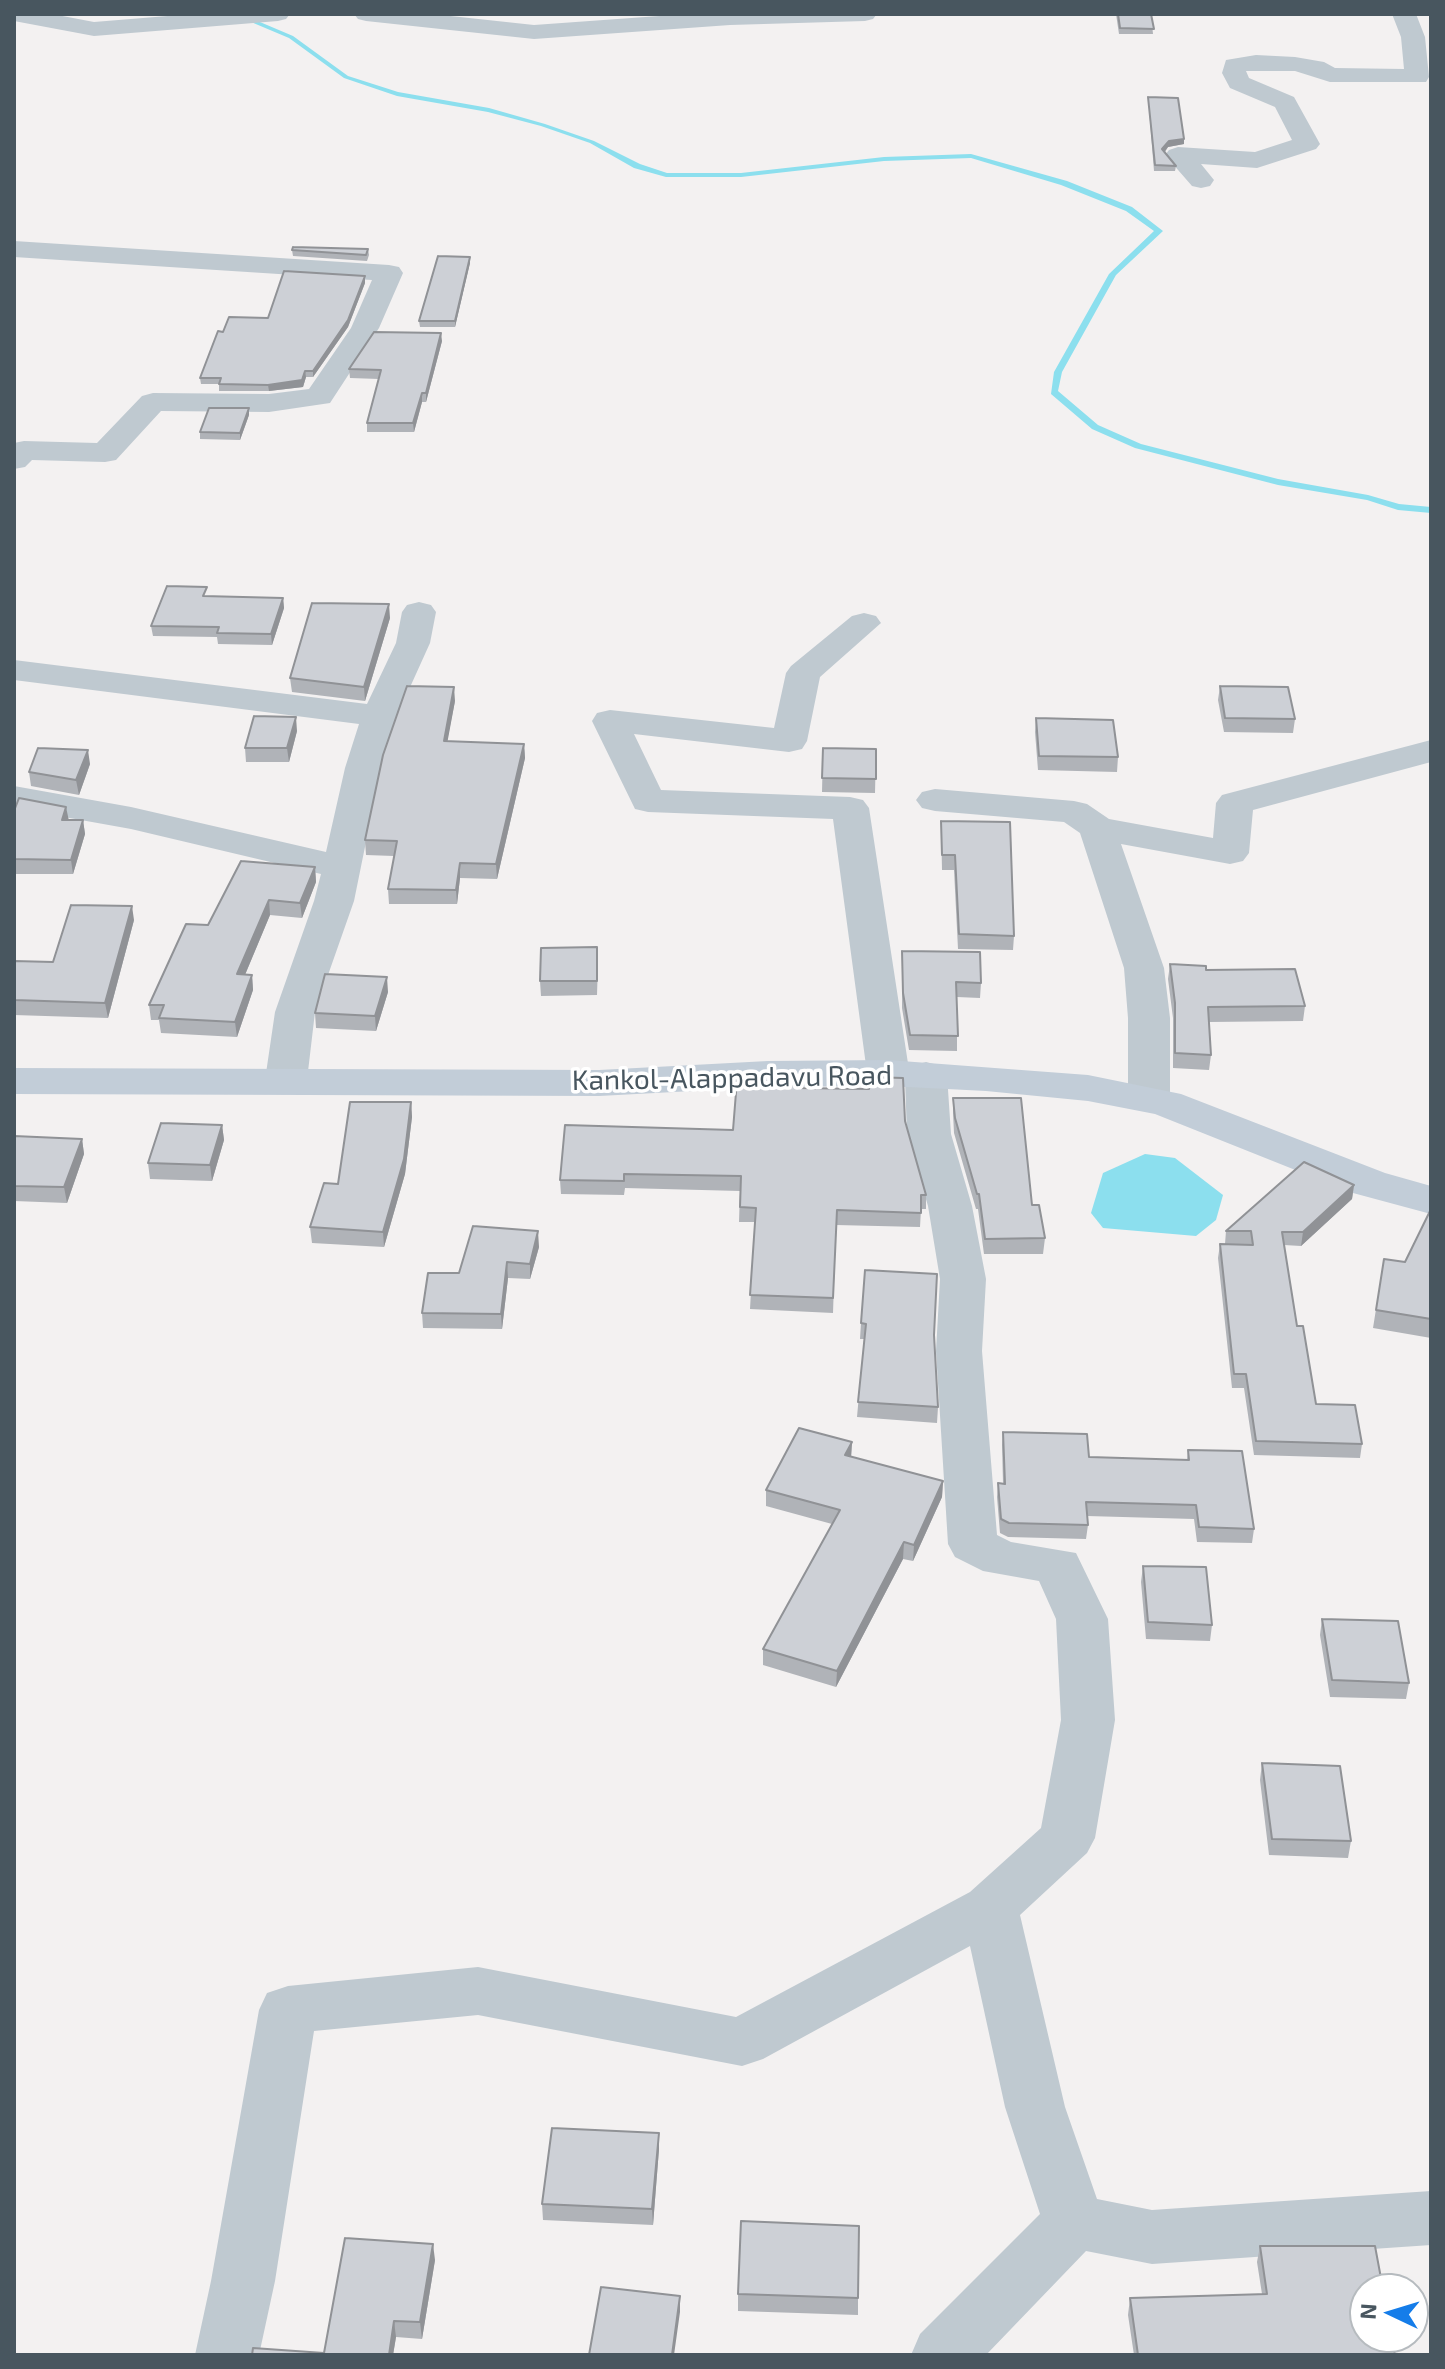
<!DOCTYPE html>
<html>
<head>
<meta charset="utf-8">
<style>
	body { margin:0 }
	#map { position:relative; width:1445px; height:2369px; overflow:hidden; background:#f3f1f1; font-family:"Exo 2",sans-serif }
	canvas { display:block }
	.frame { position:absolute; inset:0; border:16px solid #48565f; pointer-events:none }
	.north { position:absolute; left:1349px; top:2273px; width:80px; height:80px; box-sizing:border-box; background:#fff; border:2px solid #b6bbbf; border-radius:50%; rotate:274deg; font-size:22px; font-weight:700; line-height:32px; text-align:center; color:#48565f }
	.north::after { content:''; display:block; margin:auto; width:28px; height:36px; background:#157de9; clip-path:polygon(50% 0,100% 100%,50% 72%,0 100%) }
</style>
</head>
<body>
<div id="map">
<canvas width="1445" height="2369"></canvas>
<div class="frame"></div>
<div class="north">N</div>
</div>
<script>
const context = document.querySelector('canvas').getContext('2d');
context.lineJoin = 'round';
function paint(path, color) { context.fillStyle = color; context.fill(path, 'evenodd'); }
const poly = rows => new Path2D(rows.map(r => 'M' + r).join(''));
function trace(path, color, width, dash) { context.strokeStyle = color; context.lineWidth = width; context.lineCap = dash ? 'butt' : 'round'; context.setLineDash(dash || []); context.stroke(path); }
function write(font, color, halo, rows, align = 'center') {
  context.font = font + ' "Exo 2",sans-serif'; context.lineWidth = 7; context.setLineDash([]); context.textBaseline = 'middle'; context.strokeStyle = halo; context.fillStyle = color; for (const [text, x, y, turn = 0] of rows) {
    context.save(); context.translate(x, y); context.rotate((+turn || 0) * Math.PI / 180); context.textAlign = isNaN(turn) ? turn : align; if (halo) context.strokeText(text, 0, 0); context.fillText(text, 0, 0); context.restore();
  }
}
const water = poly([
	[1145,1154,1175,1158,1223,1195,1216,1220,1196,1236,1103,1228,1091,1213,1103,1173]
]);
const stream = poly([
	[232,14,241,14,293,36,348,76,398,92,489,108,545,124,594,141,640,164,667,173,741,173,884,157,971,154,1067,181,1132,207,1163,231,1116,275,1062,372,1058,391,1098,425,1141,444,1278,479,1368,495,1399,504,1431,507,1431,513,1398,510,1367,500,1278,485,1135,448,1092,429,1051,394,1054,372,1109,274,1154,231,1126,211,1061,185,971,158,884,161,741,177,666,177,634,168,590,143,541,126,488,112,397,96,344,78,289,38,232,14]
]);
const street = poly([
	[14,14,52,14,94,22,192,14,290,14,286,19,278,21,94,36,14,21,14,14],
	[354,14,432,14,534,25,687,14,877,14,873,19,865,21,730,25,534,39,366,21,358,19,354,14],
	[1392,14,1416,14,1425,37,1429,77,1426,82,1330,82,1295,71,1246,71,1249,78,1294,97,1320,144,1316,149,1257,168,1201,164,1214,180,1210,186,1201,188,1192,186,1165,155,1169,150,1178,147,1255,152,1292,140,1275,107,1230,88,1222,73,1226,60,1256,55,1295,57,1324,62,1335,68,1404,69,1401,37,1392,14],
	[14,241,389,265,399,267,403,273,379,328,330,403,269,412,161,411,116,460,105,462,32,460,25,467,14,469,14,443,24,441,97,443,142,396,153,393,269,394,309,389,351,328,372,280,14,257,14,241],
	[419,602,431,605,436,612,430,643,397,716,381,768,354,901,315,1012,307,1080,301,1089,286,1093,271,1089,265,1080,275,1012,314,901,321,874,131,829,14,808,14,786,131,807,326,852,345,768,359,724,14,680,14,660,367,704,396,643,402,612,407,605,419,602],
	[864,613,876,616,881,623,820,677,807,741,802,749,789,752,634,734,661,790,850,797,863,800,869,808,909,1070,911,1066,926,1062,941,1066,947,1075,951,1134,972,1206,986,1279,982,1351,997,1535,1011,1542,1076,1553,1108,1619,1115,1720,1095,1838,1087,1853,1020,1915,1065,2107,1097,2199,1152,2210,1431,2191,1431,2245,1152,2264,1086,2251,986,2355,911,2355,920,2334,1040,2214,1005,2107,970,1946,763,2059,742,2066,478,2015,314,2031,275,2281,259,2355,195,2355,211,2281,259,2010,267,1993,288,1986,478,1967,736,2017,970,1892,1041,1828,1061,1720,1056,1619,1039,1581,983,1571,955,1557,948,1544,936,1351,940,1279,928,1206,907,1134,905,1079,888,1086,873,1082,867,1073,833,819,648,812,635,809,592,721,597,713,610,710,774,728,786,673,791,666,852,616,864,613],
	[1431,740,1431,762,1253,810,1249,853,1243,861,1230,864,1121,844,1164,968,1170,1018,1170,1099,1164,1108,1149,1112,1134,1108,1128,1099,1128,1018,1124,968,1080,833,1064,822,935,811,922,808,916,800,922,792,935,789,1074,801,1087,804,1109,819,1213,838,1216,803,1222,795,1431,740]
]);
const secondary = poly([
	[888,1060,1088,1075,1181,1094,1385,1173,1431,1186,1431,1214,1353,1193,1155,1114,1088,1101,986,1091,888,1086,768,1087,599,1096,14,1094,14,1068,599,1070,768,1061,888,1060]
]);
const wall = poly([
	[1116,14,1151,14,1153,34,1119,34],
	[1148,97,1184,139,1184,144,1168,147,1165,152,1176,166,1175,171,1154,171],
	[368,249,369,255,367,261,293,256,292,250],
	[470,257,470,263,455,327,420,327,419,321],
	[365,276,365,283,348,327,313,377,306,377,303,387,269,391,219,391,219,384,201,384,200,378,223,332,268,318],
	[442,341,426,402,422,402,414,432,367,432,367,423,379,379,350,378,349,369],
	[249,415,240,440,200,439,200,432],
	[208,596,283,598,284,608,272,645,218,644,217,637,153,636,151,626],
	[390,618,365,701,292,692,290,678],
	[1220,686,1295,719,1293,733,1224,732,1218,700],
	[455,701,447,741,524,744,525,758,497,879,460,878,457,904,389,904,388,889,394,856,366,855,365,840],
	[1036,718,1118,757,1117,772,1038,770,1035,732],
	[297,731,289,762,246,762,245,748],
	[823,748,876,749,875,793,822,792],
	[90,764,79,795,31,786,29,772],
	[14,811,68,820,83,820,85,834,73,874,14,874],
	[941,821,1014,936,1013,950,958,949,954,870,942,870],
	[315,867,316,882,302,918,270,915,245,975,252,975,253,990,237,1037,161,1033,159,1020,151,1020,149,1005,208,925],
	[134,920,108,1018,14,1015,14,961,53,962],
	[902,951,981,983,980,998,957,997,957,1051,909,1050,902,1008],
	[598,962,597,995,541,996,540,981],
	[1170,964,1206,970,1305,1006,1303,1021,1209,1022,1211,1055,1209,1070,1173,1068,1173,1018,1168,979],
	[388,992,376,1031,316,1028,315,1013],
	[796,1088,905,1121,926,1195,926,1209,921,1209,920,1227,836,1225,833,1313,750,1309,755,1222,739,1222,740,1191,625,1188,624,1195,561,1194,560,1180,733,1130],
	[953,1098,1032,1205,1045,1238,1043,1254,984,1254,978,1209,976,1209,954,1133,953,1113],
	[411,1102,412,1117,405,1174,384,1247,312,1243,310,1227],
	[222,1125,224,1140,212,1181,150,1179,148,1163],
	[14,1136,82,1139,84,1154,67,1203,14,1201],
	[1354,1185,1352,1199,1301,1246,1284,1245,1297,1326,1316,1404,1362,1444,1360,1458,1254,1455,1244,1388,1232,1388,1218,1258,1220,1244,1225,1244,1226,1231],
	[1431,1209,1431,1338,1373,1328,1384,1259,1405,1262],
	[539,1247,530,1279,508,1278,502,1329,423,1328,422,1313,459,1273],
	[861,1323,934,1336,938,1407,937,1423,857,1417,864,1339,860,1339],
	[1003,1432,1089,1457,1187,1460,1188,1450,1254,1529,1252,1543,1197,1542,1194,1519,1087,1516,1088,1525,1086,1539,1008,1537,1000,1533,997,1497,998,1483,1003,1483,1002,1445],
	[852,1442,851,1457,943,1481,942,1497,913,1561,903,1559,836,1687,763,1665,763,1649,832,1524,766,1506,766,1490],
	[1143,1566,1212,1625,1210,1641,1146,1639,1141,1582],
	[1322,1619,1409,1683,1406,1699,1330,1697,1320,1635],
	[1262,1763,1351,1841,1348,1858,1269,1855,1260,1780],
	[659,2133,659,2149,653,2225,543,2220,542,2204],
	[1260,2246,1395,2355,1134,2355,1128,2315,1130,2298,1262,2294,1257,2262],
	[435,2260,422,2339,396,2337,393,2355,252,2355,324,2353],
	[738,2294,858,2298,858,2315,738,2311]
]);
const shadedWall = poly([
	[1184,139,1184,144,1168,147,1162,155,1162,149,1169,141],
	[470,257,470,263,455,327,455,321],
	[365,276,365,283,348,327,313,377,313,371],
	[441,333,442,341,426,402,426,393],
	[305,371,306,377,303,387,269,391,268,385],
	[422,393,422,402,414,432,413,423],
	[249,408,249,415,240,440,240,433],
	[283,598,284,608,272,645,271,634],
	[389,604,390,618,365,701,364,687],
	[454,687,455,701,445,755,444,741],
	[296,717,297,731,289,762,287,748],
	[524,744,525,758,497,879,496,864],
	[88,750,90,764,79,795,76,780],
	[66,807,69,821,62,820],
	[83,820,85,834,73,874,71,860],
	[460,863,460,878,457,904,456,890],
	[315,867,316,882,302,918,300,903],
	[269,900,270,915,239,989,237,974],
	[132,906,134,920,108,1018,105,1003],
	[252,975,253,990,237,1037,235,1022],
	[387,977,388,992,376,1031,375,1016],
	[411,1102,412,1117,405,1174,384,1247,383,1232],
	[222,1125,224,1140,212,1181,210,1165],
	[82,1139,84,1154,67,1203,64,1187],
	[1354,1185,1352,1199,1301,1246,1303,1232],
	[538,1231,539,1247,530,1279,530,1264],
	[507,1262,508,1278,502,1329,501,1314],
	[852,1442,851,1458,845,1455],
	[943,1481,942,1497,913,1561,914,1545],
	[904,1542,903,1559,836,1687,837,1671],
	[659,2133,659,2149,653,2225,652,2209],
	[433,2244,435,2260,422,2339,420,2322],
	[680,2296,680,2312,674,2355,672,2355],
	[394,2321,396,2337,393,2355,389,2355]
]);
const building = poly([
	[1118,14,1151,14,1154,29,1120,28,1118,14],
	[1148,97,1178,98,1184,139,1169,141,1162,149,1176,166,1155,165,1148,97],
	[293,247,368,249,366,255,292,250,293,247],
	[438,256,470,257,455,321,419,321,438,256],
	[284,271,365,276,348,320,313,371,305,371,302,380,268,385,219,384,221,378,200,378,218,331,223,332,229,317,268,318,284,271],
	[374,332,441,333,426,393,422,393,413,423,367,423,381,370,349,369,374,332],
	[209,408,249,408,240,433,200,432,209,408],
	[167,586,207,587,203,596,283,598,271,634,217,633,219,627,151,626,167,586],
	[312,603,389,604,364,687,290,678,312,603],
	[407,686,454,687,444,741,524,744,496,864,460,863,456,890,388,889,397,841,365,840,383,755,407,686],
	[1220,686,1288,687,1295,719,1225,718,1220,686],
	[254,716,296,717,287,748,245,748,254,716],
	[1036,718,1113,720,1118,757,1039,756,1036,718],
	[38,748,88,750,76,780,29,772,38,748],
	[823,748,876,749,876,779,822,778,823,748],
	[19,798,66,807,62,820,83,820,71,860,14,859,14,811,19,798],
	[941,821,1010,822,1014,936,959,934,955,855,942,855,941,821],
	[241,861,315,867,300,903,269,900,237,974,252,975,235,1022,159,1018,164,1005,149,1005,186,924,208,925,241,861],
	[71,905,132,906,105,1003,14,1000,14,961,53,962,71,905],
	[597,947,597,981,540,981,541,948,597,947],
	[902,951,980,952,981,983,956,982,958,1036,910,1035,903,993,902,951],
	[1170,964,1206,966,1206,970,1295,969,1305,1006,1208,1007,1211,1055,1175,1053,1175,1003,1170,964],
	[325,974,387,977,375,1016,315,1013,325,974],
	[869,1077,903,1078,905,1121,926,1195,921,1195,921,1213,837,1210,833,1298,750,1295,756,1208,740,1207,741,1176,624,1174,624,1181,560,1180,565,1125,733,1130,737,1080,796,1082,796,1088,869,1089,869,1077],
	[953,1098,1021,1098,1032,1205,1039,1205,1045,1238,985,1239,979,1194,977,1194,955,1118,953,1098],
	[350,1102,411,1102,404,1159,383,1232,310,1227,324,1183,338,1184,350,1102],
	[161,1123,222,1125,210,1165,148,1163,161,1123],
	[14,1136,82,1139,64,1187,14,1186,14,1136],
	[1304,1162,1354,1185,1303,1232,1282,1232,1297,1326,1303,1326,1316,1404,1355,1405,1362,1444,1256,1441,1246,1374,1234,1374,1220,1244,1253,1245,1251,1231,1226,1231,1304,1162],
	[1431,1209,1431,1319,1376,1310,1384,1259,1405,1262,1431,1209],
	[473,1226,538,1231,530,1264,507,1262,501,1314,422,1313,428,1273,459,1273,473,1226],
	[865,1270,937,1274,934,1335,938,1407,858,1402,866,1324,861,1323,865,1270],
	[799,1428,852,1442,845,1455,943,1481,914,1545,904,1542,837,1671,763,1649,840,1510,766,1490,799,1428],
	[1003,1432,1087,1434,1089,1457,1189,1460,1188,1450,1242,1451,1254,1529,1199,1527,1196,1505,1086,1502,1088,1525,1009,1523,1001,1519,998,1483,1005,1484,1003,1432],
	[1143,1566,1206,1567,1212,1625,1148,1622,1143,1566],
	[1322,1619,1398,1621,1409,1683,1332,1680,1322,1619],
	[1262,1763,1340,1766,1351,1841,1272,1839,1262,1763],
	[552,2128,659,2133,652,2209,542,2204,552,2128],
	[741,2221,859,2226,858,2298,738,2294,741,2221],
	[345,2238,433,2244,420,2322,394,2321,389,2355,252,2355,253,2348,324,2353,345,2238],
	[1260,2246,1375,2246,1383,2289,1365,2289,1365,2337,1391,2337,1395,2355,1138,2355,1130,2298,1267,2294,1260,2246],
	[601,2287,680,2296,672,2355,589,2355,601,2287]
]);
const streetNames = [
	["Kankol-Alappadavu Road",732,1078,-1]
];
paint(water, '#8cdfee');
paint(stream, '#8cdfee');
paint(street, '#bfc9d0');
paint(secondary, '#c2cdd8');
paint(wall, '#b0b3b8');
paint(shadedWall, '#909296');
paint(building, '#cdd0d6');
trace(building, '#909296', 2);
write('28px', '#48565f', '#fff', streetNames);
</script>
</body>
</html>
